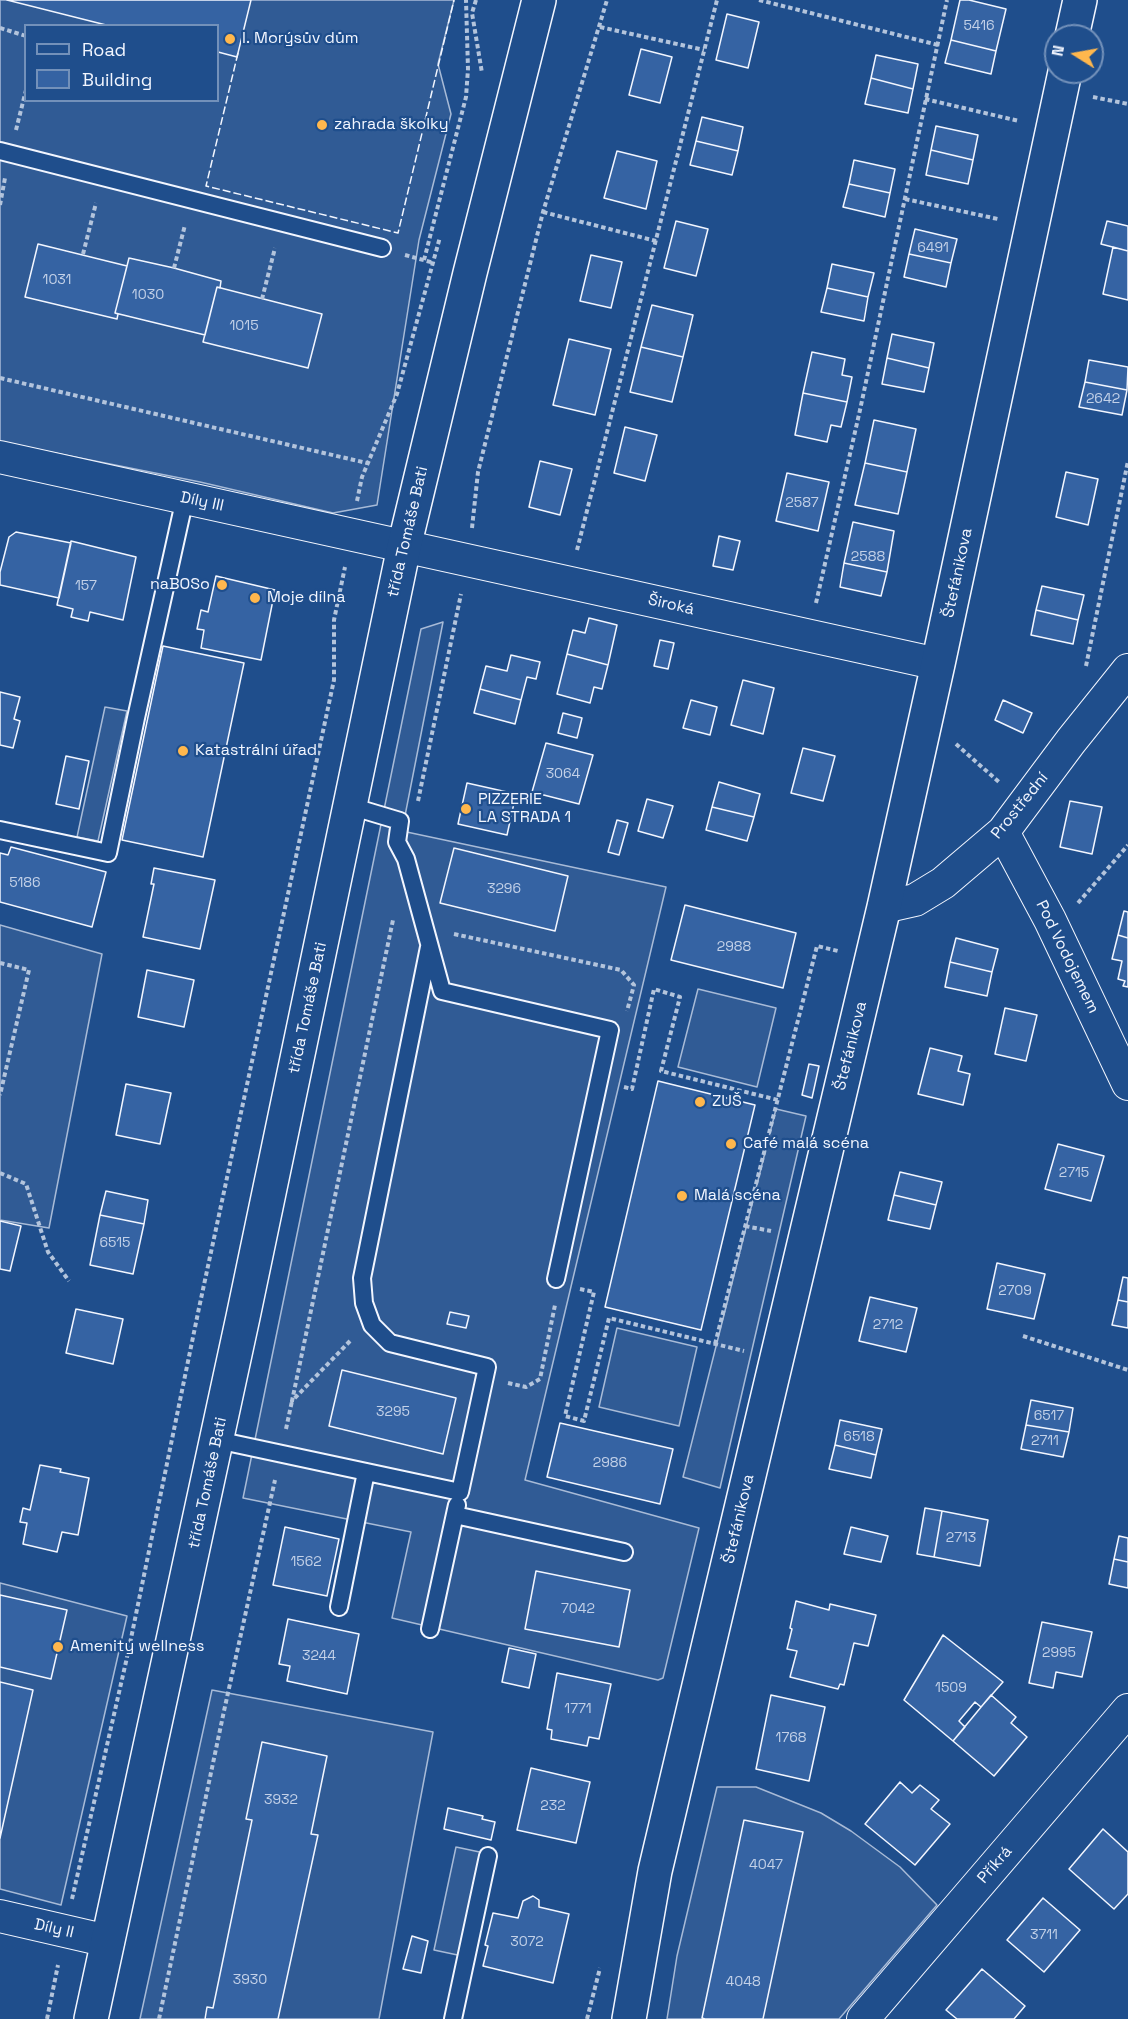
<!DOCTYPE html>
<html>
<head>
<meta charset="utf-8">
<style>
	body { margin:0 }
	#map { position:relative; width:1128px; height:2019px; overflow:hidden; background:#1f4e8c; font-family:"Space Grotesk",sans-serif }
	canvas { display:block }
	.legend { position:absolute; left:24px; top:24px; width:195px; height:78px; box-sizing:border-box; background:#1f4e8c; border:2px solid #7391ba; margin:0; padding:8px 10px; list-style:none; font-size:18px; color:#f2f6ff }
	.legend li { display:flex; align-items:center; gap:12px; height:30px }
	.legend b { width:30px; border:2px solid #7391ba }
	.north { position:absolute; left:1044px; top:24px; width:60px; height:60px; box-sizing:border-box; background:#1f4e8c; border:2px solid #7391ba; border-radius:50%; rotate:281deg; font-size:16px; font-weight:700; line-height:24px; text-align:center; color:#f2f6ff }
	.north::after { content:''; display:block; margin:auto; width:21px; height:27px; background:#ffb74d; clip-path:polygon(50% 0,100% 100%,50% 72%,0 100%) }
</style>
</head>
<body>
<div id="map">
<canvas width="1128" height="2019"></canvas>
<ul class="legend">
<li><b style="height:8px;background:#1f4e8c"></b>Road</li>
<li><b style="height:16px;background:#3563a3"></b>Building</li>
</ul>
<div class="north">N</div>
</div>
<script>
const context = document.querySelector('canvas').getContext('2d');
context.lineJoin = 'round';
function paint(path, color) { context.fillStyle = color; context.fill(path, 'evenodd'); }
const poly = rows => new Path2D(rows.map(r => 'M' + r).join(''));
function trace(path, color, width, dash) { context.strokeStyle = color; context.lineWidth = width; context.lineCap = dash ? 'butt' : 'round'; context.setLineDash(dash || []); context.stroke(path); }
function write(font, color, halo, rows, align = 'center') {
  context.font = font + ' "Space Grotesk",sans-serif'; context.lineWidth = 4.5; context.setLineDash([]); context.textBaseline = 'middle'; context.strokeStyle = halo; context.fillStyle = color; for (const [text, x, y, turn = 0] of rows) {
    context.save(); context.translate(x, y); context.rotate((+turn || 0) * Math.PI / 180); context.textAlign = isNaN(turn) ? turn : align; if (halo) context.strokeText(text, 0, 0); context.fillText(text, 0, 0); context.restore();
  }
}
const built = poly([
	[0,0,454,0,438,64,451,114,419,240,377,505,333,513,200,482,0,442,0,0],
	[26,26,218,26,218,100,26,100,26,26],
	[443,622,402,831,666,887,525,1480,699,1528,663,1678,658,1680,392,1618,411,1532,243,1498,421,629,443,622],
	[105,707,127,711,98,841,77,837,105,707],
	[0,925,102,954,49,1228,0,1220,0,925],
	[698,989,776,1008,757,1087,678,1067,698,989],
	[776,1109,806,1116,720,1488,683,1477,776,1109],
	[617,1328,697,1347,679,1426,599,1407,617,1328],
	[0,1583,127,1616,61,1905,0,1889,0,1583],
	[212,1690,433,1732,379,2019,140,2019,212,1690],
	[717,1787,756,1787,821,1813,851,1831,900,1867,937,1905,839,2019,667,2019,677,1956,717,1787],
	[456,1847,489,1854,467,1957,434,1950,456,1847]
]);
const building = poly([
	[7,0,251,0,237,57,218,52,218,26,110,26,7,0],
	[960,0,969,0,1006,9,996,51,951,40,960,0],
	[727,14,759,22,748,68,716,60,727,14],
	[951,40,996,51,991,74,945,63,951,40],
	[641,49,672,57,660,103,629,95,641,49],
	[876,55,918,64,913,89,871,78,876,55],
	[871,78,913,89,908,113,865,104,871,78],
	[702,117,743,127,738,151,696,141,702,117],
	[936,126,978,135,973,160,931,150,936,126],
	[696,141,738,151,732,175,690,165,696,141],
	[931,150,973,160,968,184,926,175,931,150],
	[617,151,657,161,646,209,604,198,617,151],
	[854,160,895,169,890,193,849,184,854,160],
	[849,184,890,193,885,217,843,207,849,184],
	[676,221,708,229,696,276,664,268,676,221],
	[1107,221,1128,226,1128,251,1101,244,1107,221],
	[915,229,957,239,951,263,909,254,915,229],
	[38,244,127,266,115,313,118,314,117,319,25,297,38,244],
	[1113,247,1128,251,1128,300,1103,294,1113,247],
	[909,254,951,263,946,287,904,277,909,254],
	[591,255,622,262,611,308,580,301,591,255],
	[129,258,174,268,221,281,220,288,217,287,205,335,115,313,129,258],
	[832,264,874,273,868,297,827,288,832,264],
	[217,287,322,314,308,368,203,342,217,287],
	[827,288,868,297,864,321,821,312,827,288],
	[652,305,693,315,683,357,641,347,652,305],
	[892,334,934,343,929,368,887,358,892,334],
	[569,339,611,349,595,415,553,405,569,339],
	[641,347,683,357,672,402,630,392,641,347],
	[812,352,845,359,842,375,852,377,847,402,803,393,812,352],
	[887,358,929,368,924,392,882,384,887,358],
	[1089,360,1128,367,1127,390,1085,382,1089,360],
	[1085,382,1127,390,1122,415,1079,407,1085,382],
	[803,393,847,402,841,427,831,425,827,442,795,435,803,393],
	[874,420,916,429,907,472,865,463,874,420],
	[625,427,657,435,645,481,614,473,625,427],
	[540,461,572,469,560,515,529,507,540,461],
	[865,463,907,472,898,514,855,505,865,463],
	[1066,472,1098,479,1088,525,1056,517,1066,472],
	[787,473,829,482,818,531,776,521,787,473],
	[853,522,894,531,887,572,844,563,853,522],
	[16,532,71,543,59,598,0,585,0,572,9,537,16,532],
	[719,536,740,541,733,570,713,566,719,536],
	[71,541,136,557,123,620,90,612,88,621,71,617,73,609,57,605,71,541],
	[844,563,887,572,881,596,840,587,844,563],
	[216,576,275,590,261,660,201,648,204,630,197,629,201,610,208,612,216,576],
	[1042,586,1084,595,1078,620,1036,610,1042,586],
	[1036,610,1078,620,1073,644,1031,635,1036,610],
	[589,618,617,625,608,665,567,654,573,630,585,633,589,618],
	[660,640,674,643,668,669,654,666,660,640],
	[163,646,244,663,203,857,122,840,163,646],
	[567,654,608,665,602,689,594,687,590,703,557,694,567,654],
	[511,655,540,662,536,679,527,677,521,700,480,689,486,666,507,671,511,655],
	[743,680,774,688,763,734,731,725,743,680],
	[480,689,521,700,515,724,474,713,480,689],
	[0,692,20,697,14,719,20,721,13,748,0,745,0,692],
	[691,700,717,707,710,735,683,728,691,700],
	[1003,700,1032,713,1023,733,995,720,1003,700],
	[563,713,582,718,577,738,558,733,563,713],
	[546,743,593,755,579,804,532,792,546,743],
	[803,748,835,756,823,801,791,793,803,748],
	[66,756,89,761,79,809,56,804,66,756],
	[719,782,760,794,754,817,712,807,719,782],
	[467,783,516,794,507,835,458,824,467,783],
	[647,799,673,806,663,838,638,831,647,799],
	[1070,801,1102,807,1092,854,1060,847,1070,801],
	[712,807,754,817,747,841,706,830,712,807],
	[617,820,628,823,619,855,608,852,617,820],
	[11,847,106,872,92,927,0,902,0,853,8,855,11,847],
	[454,848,568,876,555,931,440,903,454,848],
	[154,868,215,880,200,949,143,937,154,884,151,884,154,868],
	[685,905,796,933,783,988,671,960,685,905],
	[1124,911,1128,912,1128,938,1118,935,1124,911],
	[1118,935,1128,938,1128,987,1123,986,1125,981,1118,979,1122,961,1112,959,1118,935],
	[956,938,998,949,992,972,950,962,956,938],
	[950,962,992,972,987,996,945,987,950,962],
	[147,970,194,980,184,1027,138,1017,147,970],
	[1005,1008,1037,1015,1026,1061,995,1054,1005,1008],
	[930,1048,962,1056,958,1071,970,1074,963,1105,918,1094,930,1048],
	[809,1064,819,1066,812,1098,802,1095,809,1064],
	[658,1081,755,1105,701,1330,605,1307,658,1081],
	[126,1084,171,1093,160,1144,116,1135,126,1084],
	[1058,1144,1104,1156,1091,1201,1045,1189,1058,1144],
	[900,1172,942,1182,936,1205,894,1195,900,1172],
	[106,1191,148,1200,144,1224,100,1215,106,1191],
	[894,1195,936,1205,930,1229,888,1220,894,1195],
	[100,1215,144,1224,133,1274,90,1265,100,1215],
	[0,1221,21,1226,10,1271,0,1269,0,1221],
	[997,1263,1045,1274,1034,1319,987,1309,997,1263],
	[1123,1277,1128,1278,1128,1302,1118,1300,1123,1277],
	[870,1297,917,1308,906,1352,859,1341,870,1297],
	[1118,1300,1128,1302,1128,1328,1112,1325,1118,1300],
	[76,1309,123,1319,113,1364,66,1353,76,1309],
	[450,1312,469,1316,466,1328,447,1324,450,1312],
	[342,1370,456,1398,443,1454,329,1426,342,1370],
	[1031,1400,1073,1408,1069,1432,1026,1425,1031,1400],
	[840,1420,882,1429,876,1455,835,1445,840,1420],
	[560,1423,673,1449,660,1504,547,1477,560,1423],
	[1026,1425,1069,1432,1063,1457,1021,1449,1026,1425],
	[835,1445,876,1455,871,1478,829,1469,835,1445],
	[40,1465,61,1469,60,1472,89,1478,78,1535,62,1532,57,1552,23,1544,27,1523,20,1522,23,1508,30,1510,40,1465],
	[925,1508,942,1511,934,1557,917,1554,925,1508],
	[942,1511,988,1520,980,1566,934,1557,942,1511],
	[285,1527,339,1539,327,1596,273,1585,285,1527],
	[851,1527,888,1536,881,1562,844,1554,851,1527],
	[1119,1536,1128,1538,1128,1562,1114,1559,1119,1536],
	[1114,1559,1128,1562,1128,1588,1109,1584,1114,1559],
	[536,1571,630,1590,619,1647,525,1629,536,1571],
	[0,1595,67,1610,51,1679,0,1667,0,1595],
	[796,1601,829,1610,830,1604,876,1615,868,1646,854,1643,844,1685,840,1684,838,1689,790,1677,797,1651,787,1649,792,1629,790,1628,796,1601],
	[288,1619,359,1634,347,1694,287,1681,290,1666,279,1664,288,1619],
	[1042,1622,1092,1632,1082,1677,1056,1672,1053,1688,1029,1683,1042,1622],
	[943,1635,1003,1682,981,1707,975,1702,959,1721,965,1727,953,1741,904,1700,943,1635],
	[509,1648,536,1654,529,1688,502,1682,509,1648],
	[557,1673,611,1684,599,1739,589,1737,587,1746,551,1739,552,1730,547,1729,557,1673],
	[0,1682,33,1690,0,1838,0,1682],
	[771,1695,825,1707,809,1781,756,1769,771,1695],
	[991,1695,1016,1717,1011,1723,1027,1737,994,1776,953,1741,991,1695],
	[262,1742,327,1756,311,1834,318,1835,278,2019,205,2019,207,2007,213,2008,252,1820,246,1819,262,1742],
	[531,1768,590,1782,576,1843,517,1830,531,1768],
	[900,1782,912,1793,920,1785,939,1800,931,1809,950,1824,915,1865,865,1824,900,1782],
	[448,1808,483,1816,482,1819,495,1822,491,1840,444,1829,448,1808],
	[744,1820,803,1832,763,2019,705,2019,702,2018,744,1820],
	[1103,1829,1128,1852,1128,1894,1114,1909,1069,1869,1103,1829],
	[533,1896,539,1900,539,1907,569,1914,553,1983,483,1966,488,1946,485,1945,493,1913,518,1918,523,1901,533,1896],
	[1043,1898,1080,1930,1044,1972,1007,1940,1043,1898],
	[412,1936,428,1941,421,1973,403,1969,412,1936],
	[982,1969,1025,2006,1014,2019,957,2019,946,2010,982,1969]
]);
const path = poly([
	[476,0,472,13,482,73],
	[759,0,938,45],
	[600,27,704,50],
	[0,28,26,36],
	[1093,97,1128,104],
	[925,99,1019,121],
	[16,130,26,90],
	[905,199,998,219],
	[0,205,5,178],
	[543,212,656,241],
	[83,254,96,203],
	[405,255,434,263],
	[424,260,466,97,468,69,466,0],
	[174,268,185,225],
	[262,299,275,248],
	[0,378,367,463],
	[357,501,362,477,397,394,440,237],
	[472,528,478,472,543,212,607,0],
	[577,550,717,0],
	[816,603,860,410,947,0],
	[1086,666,1128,461],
	[956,744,1000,783],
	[418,801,461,594],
	[1078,903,1128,845],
	[454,934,621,970,634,985,627,1011],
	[0,963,29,970,0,1095],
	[624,1087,632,1089,654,989,680,997,661,1071,778,1100],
	[0,1173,26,1184,48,1252,69,1281],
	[745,1226,771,1231],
	[580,1289,594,1292,565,1416,584,1421,609,1318,744,1351],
	[1023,1336,1128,1370],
	[350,1341,292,1401,393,920],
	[715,1344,817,946,838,951],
	[508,1383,526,1387,540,1379,555,1305],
	[286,1429,292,1401],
	[72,1899,128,1653,199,1308,334,680,334,620,345,567],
	[47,2019,58,1965],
	[159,2019,224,1711,275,1480],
	[587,2019,600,1968]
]);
const lane = poly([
	[0,151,382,248],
	[350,806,400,821,397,842,406,859,442,991,610,1030,556,1279],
	[0,830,108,853,136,718,185,498],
	[217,1440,460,1492,487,1367,390,1343,372,1325,364,1303,362,1278,429,947],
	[455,1515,624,1552],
	[339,1607,366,1472],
	[430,1629,457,1505],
	[453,2019,488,1856]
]);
const street = poly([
	[0,457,938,664],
	[1003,832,1050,920,1128,1084],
	[884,907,915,900,943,883,1003,832,1071,741,1128,670],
	[0,1916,108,1941],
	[863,2019,1128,1710]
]);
const secondary = poly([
	[1072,36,1080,0],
	[629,2019,655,1871,884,907,938,664,1065,72]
]);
const primary = poly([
	[91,2019,243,1317,404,547,470,273,539,0]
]);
const fence = poly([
	[238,53,206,186,398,233,454,0]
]);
const markers = [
	[230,39,6,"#ffb74d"],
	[322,125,6,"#ffb74d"],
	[222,585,6,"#ffb74d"],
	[255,598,6,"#ffb74d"],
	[183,751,6,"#ffb74d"],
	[466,809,6,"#ffb74d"],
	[700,1102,6,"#ffb74d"],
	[731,1144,6,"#ffb74d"],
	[682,1196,6,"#ffb74d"],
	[58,1647,6,"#ffb74d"]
];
const numberNames = [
	["5416",979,26],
	["6491",933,248],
	["1031",57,280],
	["1030",148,295],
	["1015",244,326],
	["2642",1103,399],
	["2587",802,503],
	["2588",868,557],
	["157",86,586],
	["3064",563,774],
	["5186",25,883],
	["3296",504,889],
	["2988",734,947],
	["2715",1074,1173],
	["6515",115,1243],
	["2709",1015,1291],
	["2712",888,1325],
	["3295",393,1412],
	["6517",1049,1416],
	["6518",859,1437],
	["2711",1045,1441],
	["2986",610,1463],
	["2713",961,1538],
	["1562",306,1562],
	["7042",578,1609],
	["2995",1059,1653],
	["3244",319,1656],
	["1509",951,1688],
	["1771",578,1709],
	["1768",791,1738],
	["3932",281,1800],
	["232",553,1806],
	["4047",766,1865],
	["3711",1044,1935],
	["3072",527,1942],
	["3930",250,1980],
	["4048",743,1982]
];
const poiNames = [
	["I. Morýsův dům",242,39],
	["zahrada školky",334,125],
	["naBOSo",210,585,"right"],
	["Moje dílna",267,598],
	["Katastrální úřad",195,751],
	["PIZZERIE",478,800],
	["LA STRADA 1",478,818],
	["ZUŠ",712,1102],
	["Café malá scéna",743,1144],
	["Malá scéna",694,1196],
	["Amenity wellness",70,1647]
];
const streetNames = [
	["Díly III",202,502,12],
	["třída Tomáše Bati",408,532,-77],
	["Štefánikova",958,573,-78],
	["Široká",671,605,13],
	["Prostřední",1020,806,-51],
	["Pod Vodojemem",1067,957,64],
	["třída Tomáše Bati",308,1008,-78],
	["Štefánikova",851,1046,-76],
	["třída Tomáše Bati",208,1483,-78],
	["Štefánikova",739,1519,-77],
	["Příkrá",995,1865,-49],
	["Díly II",54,1929,13]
];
paint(built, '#305b95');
trace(built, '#a8bbd7', 1.5);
paint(building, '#3563a3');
trace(building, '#f2f6ff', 1.5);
trace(lane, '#f2f6ff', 20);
trace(street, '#f2f6ff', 34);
trace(secondary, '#f2f6ff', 36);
trace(primary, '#f2f6ff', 36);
trace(path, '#b3c4dc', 4, [4.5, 3]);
trace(lane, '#1f4e8c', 16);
trace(street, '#1f4e8c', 32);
trace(secondary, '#1f4e8c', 33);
trace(primary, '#1f4e8c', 33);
trace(fence, '#f2f6ff', 1.5, [8, 3]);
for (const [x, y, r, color] of markers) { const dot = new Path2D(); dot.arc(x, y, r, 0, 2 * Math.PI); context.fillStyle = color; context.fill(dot); trace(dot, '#1f4e8c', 2); }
write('14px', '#c3d1e8', null, numberNames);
write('16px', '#f2f6ff', '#1f4e8c', poiNames, 'left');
write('16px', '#f2f6ff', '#1f4e8c', streetNames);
</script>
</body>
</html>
